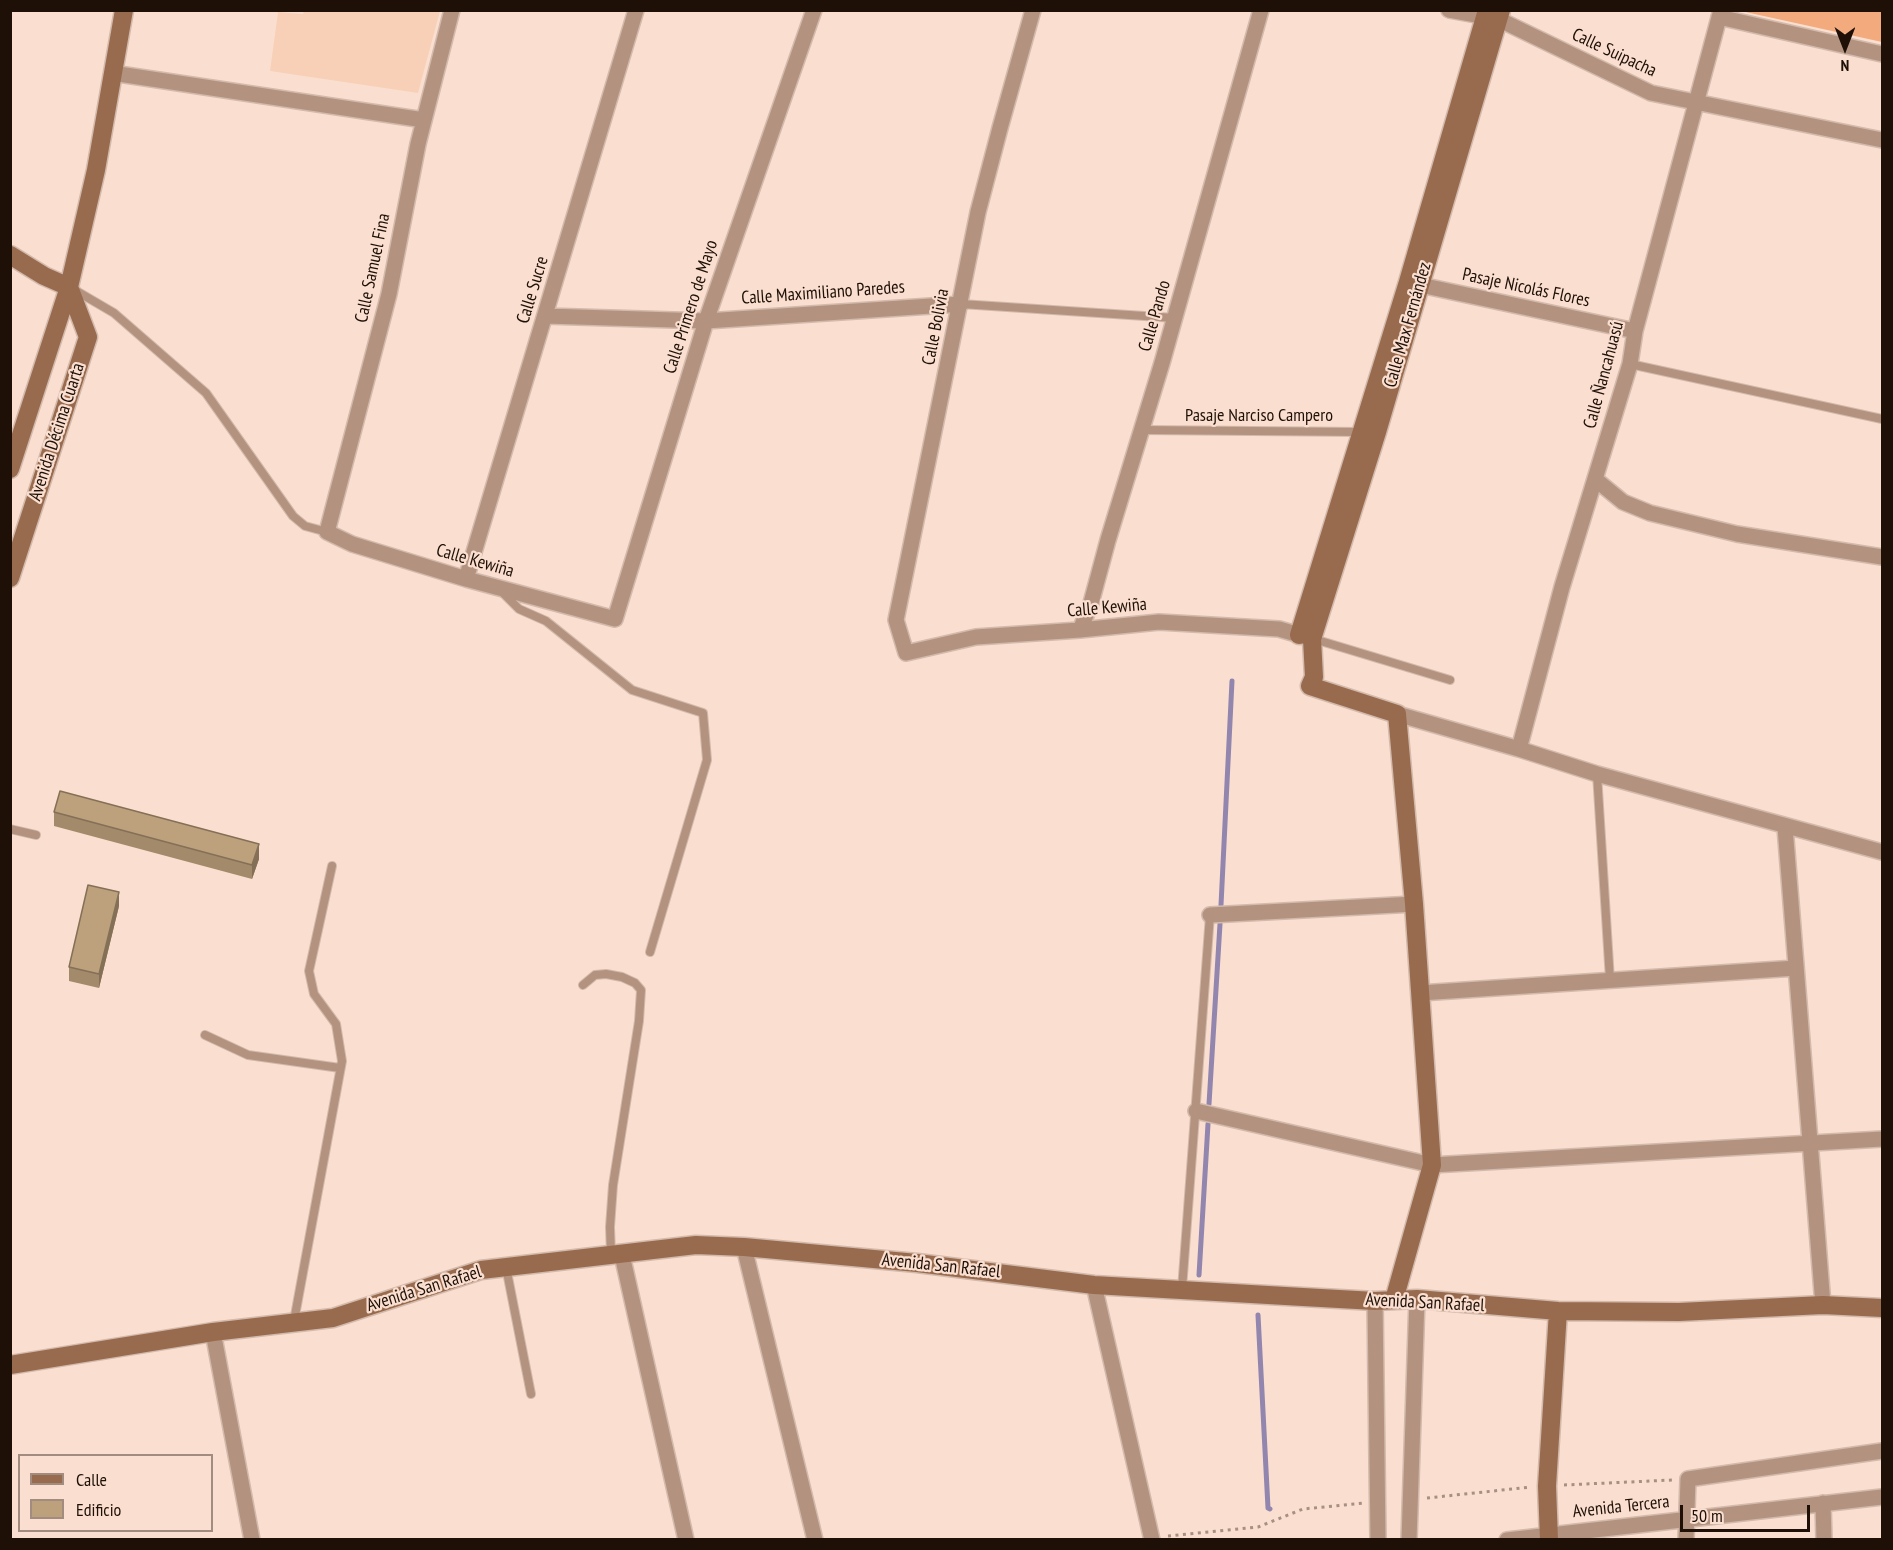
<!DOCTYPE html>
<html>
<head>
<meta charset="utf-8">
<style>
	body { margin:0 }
	#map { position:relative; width:1893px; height:1550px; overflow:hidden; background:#fadfd0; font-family:"PT Sans Narrow",sans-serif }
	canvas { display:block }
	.frame { position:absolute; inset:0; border:12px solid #1f1007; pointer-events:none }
	.legend { position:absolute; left:18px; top:1454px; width:195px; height:78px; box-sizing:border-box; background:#fadfd0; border:2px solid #a28c80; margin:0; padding:8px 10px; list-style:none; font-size:18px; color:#1f1007 }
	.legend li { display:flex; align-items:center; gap:12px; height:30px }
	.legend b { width:30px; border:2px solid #a28c80 }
	.north { position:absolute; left:1815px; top:18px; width:60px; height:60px; -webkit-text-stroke:4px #fadfd0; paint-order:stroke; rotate:180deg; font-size:16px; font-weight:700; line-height:24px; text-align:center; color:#1f1007 }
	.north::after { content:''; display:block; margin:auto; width:21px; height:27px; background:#1f1007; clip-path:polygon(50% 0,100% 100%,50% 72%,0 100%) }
	.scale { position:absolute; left:1680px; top:1505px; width:130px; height:27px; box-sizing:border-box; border:3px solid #1f1007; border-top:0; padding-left:8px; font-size:18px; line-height:21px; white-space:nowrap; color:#1f1007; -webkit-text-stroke:4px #fadfd0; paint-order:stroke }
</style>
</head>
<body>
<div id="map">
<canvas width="1893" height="1550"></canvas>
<div class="frame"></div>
<ul class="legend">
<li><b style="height:8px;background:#996b4e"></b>Calle</li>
<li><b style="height:16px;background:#bda07c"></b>Edificio</li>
</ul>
<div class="north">N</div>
<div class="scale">50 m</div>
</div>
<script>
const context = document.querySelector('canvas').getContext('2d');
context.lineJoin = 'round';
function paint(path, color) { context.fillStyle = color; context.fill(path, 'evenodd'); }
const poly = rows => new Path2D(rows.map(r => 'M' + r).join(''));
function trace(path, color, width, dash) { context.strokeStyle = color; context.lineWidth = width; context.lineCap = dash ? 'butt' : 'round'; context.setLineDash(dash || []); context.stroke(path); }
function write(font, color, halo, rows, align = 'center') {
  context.font = font + ' "PT Sans Narrow",sans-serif'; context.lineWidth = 4.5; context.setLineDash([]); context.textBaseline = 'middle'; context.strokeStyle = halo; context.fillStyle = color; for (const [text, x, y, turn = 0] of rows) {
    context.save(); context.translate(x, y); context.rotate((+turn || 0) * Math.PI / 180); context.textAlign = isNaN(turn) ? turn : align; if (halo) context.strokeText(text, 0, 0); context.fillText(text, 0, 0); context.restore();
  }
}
const built = poly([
	[304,11,440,11,418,93,270,71,278,12,303,14]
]);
const green = poly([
	[1741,11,1882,11,1882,42]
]);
const stream = poly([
	[1221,905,1232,681],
	[1209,1104,1220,924],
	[1199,1275,1208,1124],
	[1258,1315,1268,1508,1270,1509]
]);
const path = poly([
	[1564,1485,1672,1480],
	[1427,1498,1531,1487],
	[1168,1536,1258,1527,1303,1509,1364,1503]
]);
const lane = poly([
	[73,289,114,313,206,393,293,516,305,526,327,532],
	[961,304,1175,318],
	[1630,364,1882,419],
	[1142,430,1362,432],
	[501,591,519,609,546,621,632,690,703,713,707,760,650,952],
	[1314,639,1450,680],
	[1597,774,1610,980],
	[10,829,36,835],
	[583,985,595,975,606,974,622,977,635,983,641,990,639,1021,613,1185,610,1227,611,1254],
	[205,1035,248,1055,340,1068],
	[506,1267,531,1394],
	[1182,1289,1210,915],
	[294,1321,342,1061,336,1024,314,994,309,971,332,866]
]);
const street = poly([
	[452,10,418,144,389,294,327,532,352,544,466,579,615,619,706,321,814,10],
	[1033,10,1000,128,978,212,896,620,906,653,976,637,1080,630,1159,622,1279,629,1310,638],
	[1449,10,1498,19,1651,93,1882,140],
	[1719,17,1882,54],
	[112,73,424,120],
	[1411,283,1635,331],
	[546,316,706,321,961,304],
	[1595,479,1623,502,1650,513,1737,534,1882,557],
	[466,579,636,10],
	[1080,630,1091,603,1108,540,1162,363,1261,10],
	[1397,714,1519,749,1597,774,1882,852],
	[1519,749,1562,587,1630,364,1635,331,1721,10],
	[1785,827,1823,1305],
	[1210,915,1414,904],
	[1420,993,1796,968],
	[1196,1111,1432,1165,1882,1139],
	[744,1247,815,1540],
	[622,1255,686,1540],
	[1094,1285,1152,1540],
	[1375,1301,1378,1540],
	[213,1332,252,1540],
	[1823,1503,1824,1540],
	[1409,1540,1417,1299],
	[1507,1540,1882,1497],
	[1686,1540,1688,1479,1882,1451]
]);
const secondary = poly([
	[10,255,44,276,69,287],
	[10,469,69,287,96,170,124,10],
	[10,578,88,337,69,287],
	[1299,635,1408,282,1487,10],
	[1394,1300,1432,1165,1414,904,1397,714,1310,686,1314,677,1312,639,1377,432,1501,10],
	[10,1365,213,1332,333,1318,481,1270,696,1245,744,1247,917,1263,1094,1285,1303,1297,1375,1301,1417,1299,1558,1311,1679,1312,1823,1305,1882,1308],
	[1549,1540,1547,1486,1558,1311]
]);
const wall = poly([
	[54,812,259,859,252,879,54,826],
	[119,906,99,988,69,981,69,967]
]);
const shadedWall = poly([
	[259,844,259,859,252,879,252,865],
	[119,892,119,906,99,988,99,974]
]);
const building = poly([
	[60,791,259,844,252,865,54,812,60,791],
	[88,885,119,892,99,974,69,967,88,885]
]);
const streetNames = [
	["Calle Suipacha",1614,53,25],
	["Calle Samuel Fina",373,268,-78],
	["Pasaje Nicolás Flores",1526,288,12],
	["Calle Sucre",533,290,-73],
	["Calle Maximiliano Paredes",823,293,-4],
	["Calle Primero de Mayo",691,307,-72],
	["Calle Pando",1155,316,-74],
	["Calle Max Fernández",1408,325,-74],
	["Calle Bolivia",936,327,-79],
	["Calle Ñancahuasú",1604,375,-75],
	["Pasaje Narciso Campero",1259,416],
	["Avenida Décima Cuarta",57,432,-72],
	["Calle Kewiña",475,561,16],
	["Calle Kewiña",1107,608,-5],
	["Avenida San Rafael",941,1266,6],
	["Avenida San Rafael",424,1289,-17],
	["Avenida San Rafael",1425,1303,3],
	["Avenida Tercera",1621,1507,-6]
];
paint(built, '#f8d0b7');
paint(green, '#f3aa7d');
trace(stream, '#9286ae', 5);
trace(lane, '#d3baac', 10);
trace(street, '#d3baac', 18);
trace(secondary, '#d3baac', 21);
trace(path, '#a69083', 3, [3, 4.5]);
trace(lane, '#b3937f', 8);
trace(street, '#b3937f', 15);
trace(secondary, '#996b4e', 18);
paint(wall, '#a38a6b');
paint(shadedWall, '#847057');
paint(building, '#bda07c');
trace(building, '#847057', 1.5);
write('18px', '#1f1007', '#fadfd0', streetNames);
</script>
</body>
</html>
